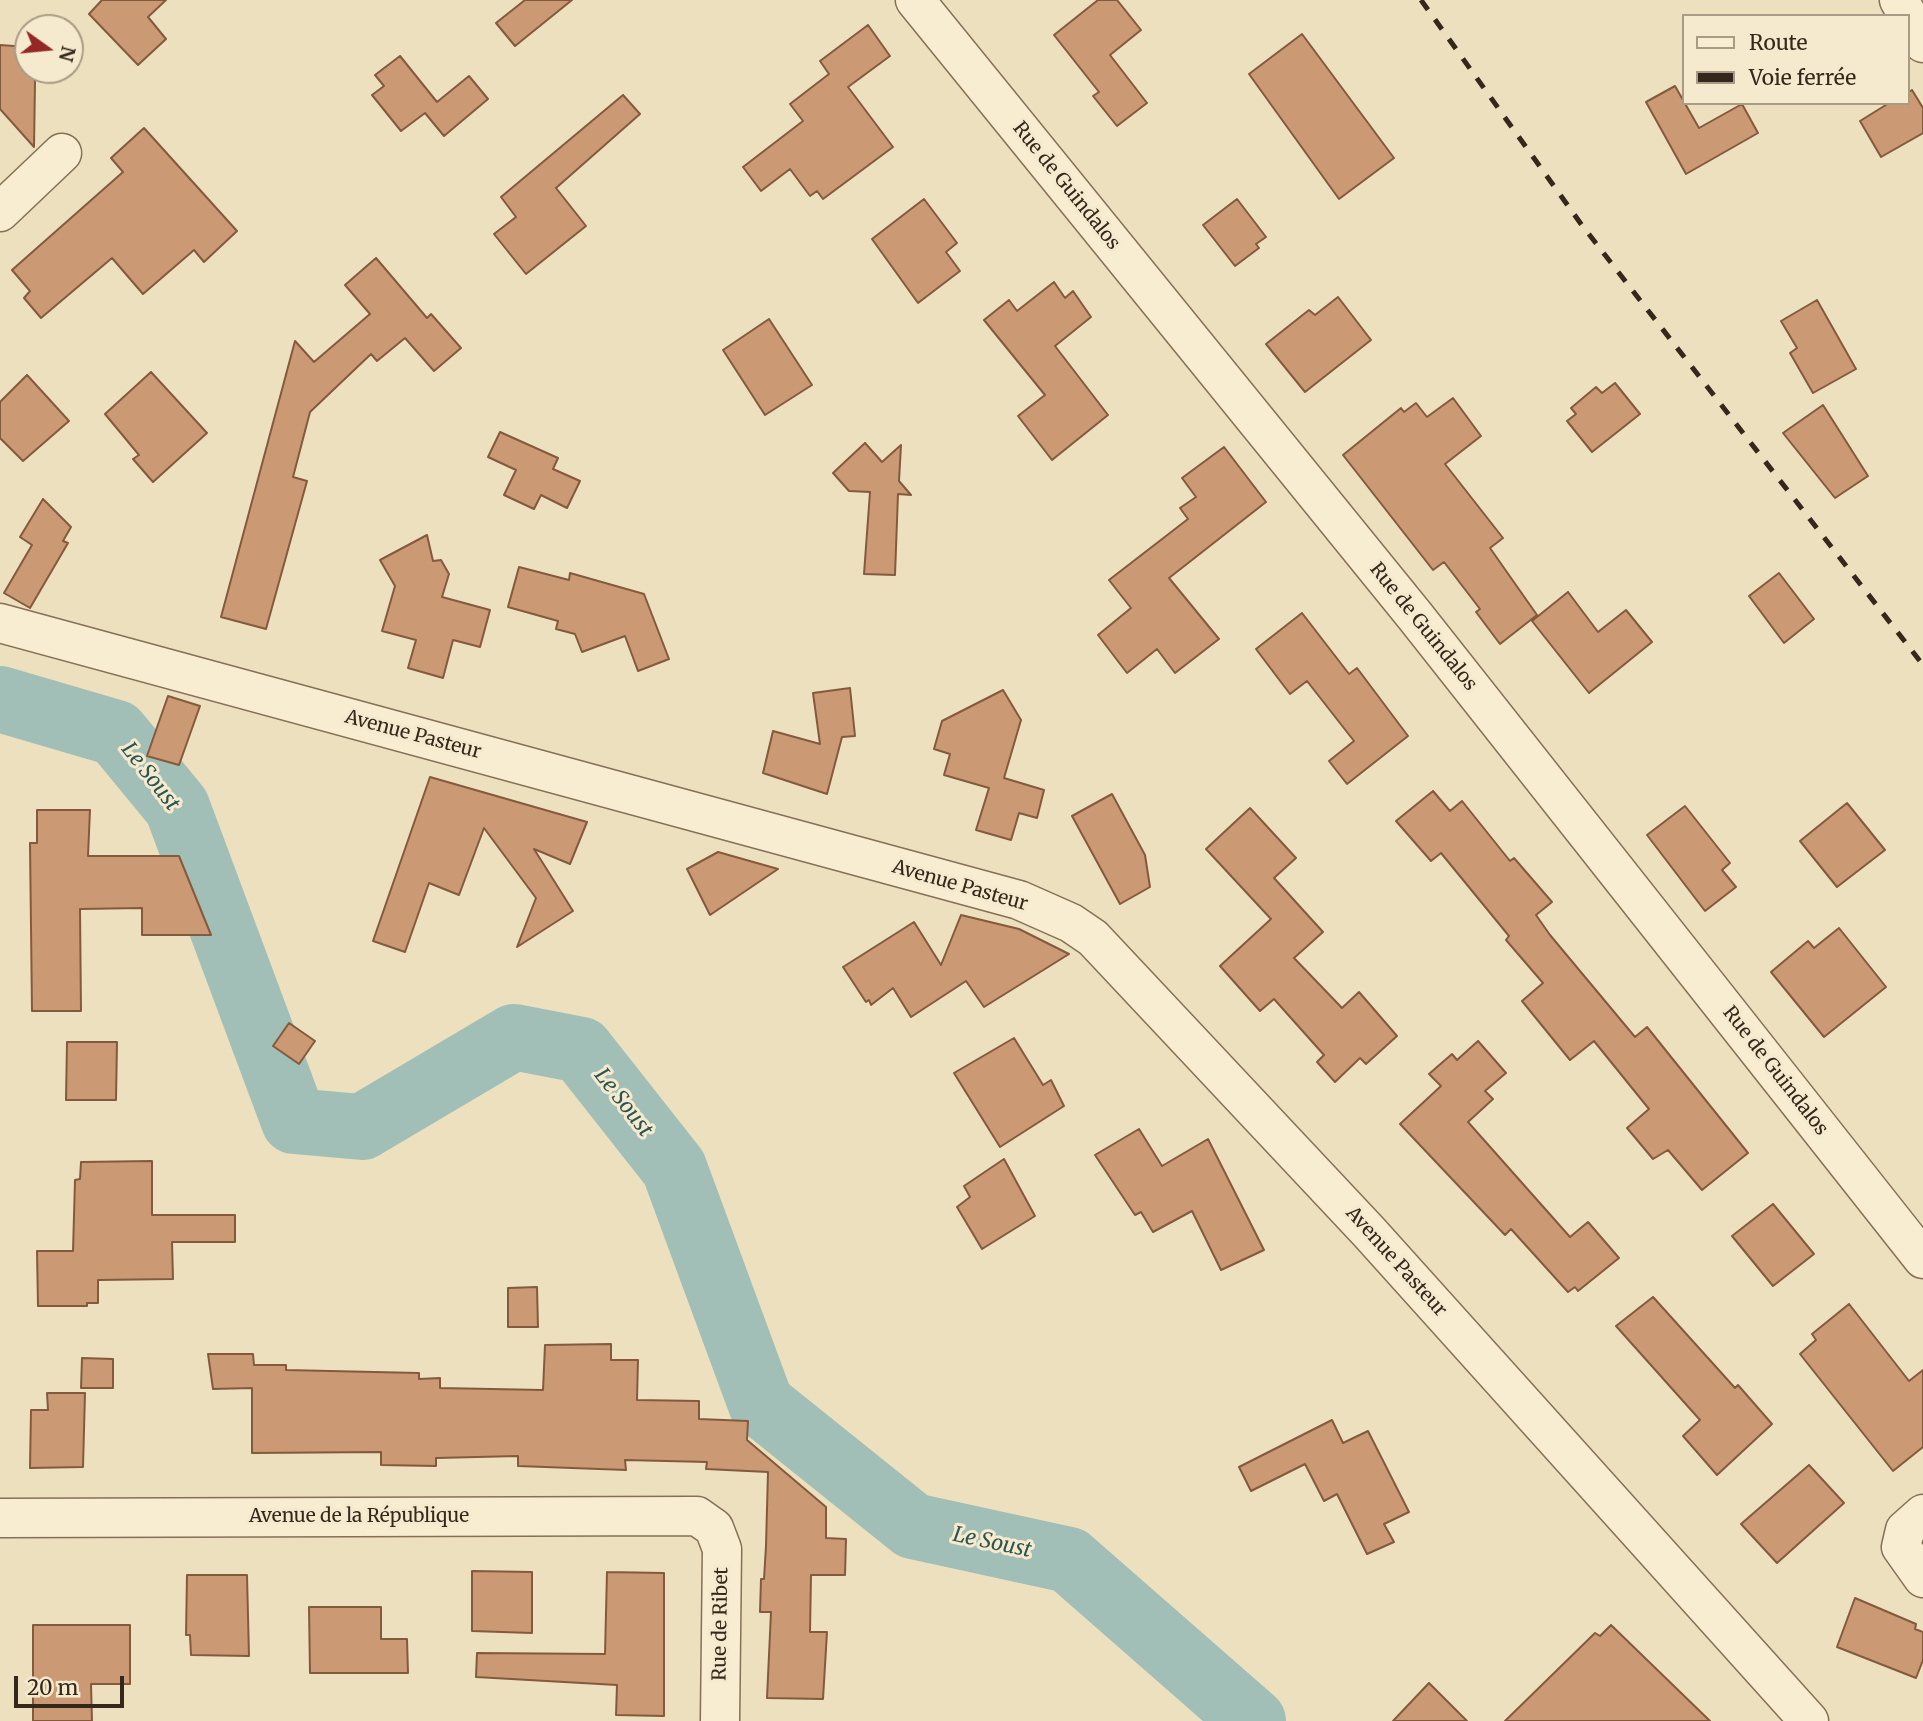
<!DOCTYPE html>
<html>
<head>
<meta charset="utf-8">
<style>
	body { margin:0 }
	#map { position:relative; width:1923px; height:1721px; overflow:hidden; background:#ede0be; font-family:Merriweather,serif }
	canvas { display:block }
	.legend { position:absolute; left:1682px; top:14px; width:228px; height:91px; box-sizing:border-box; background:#f5eacd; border:2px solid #a89c86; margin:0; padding:9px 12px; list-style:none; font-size:21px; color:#34281c }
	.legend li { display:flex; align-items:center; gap:14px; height:35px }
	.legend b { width:35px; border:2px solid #a89c86 }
	.north { position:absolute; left:14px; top:14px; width:70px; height:70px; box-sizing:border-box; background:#f5eacd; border:2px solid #a89c86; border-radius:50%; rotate:105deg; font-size:19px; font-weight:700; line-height:28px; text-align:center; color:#34281c }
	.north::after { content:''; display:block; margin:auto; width:24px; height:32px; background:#932827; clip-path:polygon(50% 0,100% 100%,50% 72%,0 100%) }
	.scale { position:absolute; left:14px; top:1676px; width:110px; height:32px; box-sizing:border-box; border:4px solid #34281c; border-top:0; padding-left:9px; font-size:21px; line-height:24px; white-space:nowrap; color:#34281c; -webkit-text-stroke:5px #f5eacd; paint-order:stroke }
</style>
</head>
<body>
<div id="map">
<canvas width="1923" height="1721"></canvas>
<ul class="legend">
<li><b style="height:9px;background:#f8edd1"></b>Route</li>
<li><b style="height:9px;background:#34281c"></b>Voie ferrée</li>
</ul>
<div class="north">N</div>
<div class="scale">20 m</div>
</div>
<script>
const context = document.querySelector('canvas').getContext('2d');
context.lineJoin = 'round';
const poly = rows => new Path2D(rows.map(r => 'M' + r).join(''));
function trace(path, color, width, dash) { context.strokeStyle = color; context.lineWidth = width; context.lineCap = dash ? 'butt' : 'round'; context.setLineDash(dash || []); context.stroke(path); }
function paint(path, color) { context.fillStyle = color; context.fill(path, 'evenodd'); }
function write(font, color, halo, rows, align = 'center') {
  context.font = font + ' Merriweather,serif'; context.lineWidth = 6; context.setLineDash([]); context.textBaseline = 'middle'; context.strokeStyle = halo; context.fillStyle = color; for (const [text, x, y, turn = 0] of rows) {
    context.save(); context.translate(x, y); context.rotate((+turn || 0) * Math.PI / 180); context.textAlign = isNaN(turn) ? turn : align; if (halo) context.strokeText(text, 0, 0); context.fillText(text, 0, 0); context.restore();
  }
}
const river = poly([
	[0,699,116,733,177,807,294,1121,362,1127,514,1037,581,1050,674,1168,761,1404,913,1526,1069,1560,1253,1721]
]);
const building = poly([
	[102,0,166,0,148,17,166,39,138,65,89,14,102,0],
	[525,0,572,0,515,46,496,23,525,0],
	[1098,0,1117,0,1141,30,1110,55,1147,103,1117,126,1093,96,1099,92,1054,35,1098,0],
	[868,25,890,56,848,87,893,147,823,199,817,191,810,196,790,169,761,191,743,167,803,121,790,104,829,74,820,61,868,25],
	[1302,34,1394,158,1339,199,1249,74,1302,34],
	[0,45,28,47,28,70,34,70,35,82,34,147,0,109,0,45],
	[400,56,437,102,469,76,488,99,444,136,425,113,401,131,372,95,384,86,375,75,400,56],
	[1675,86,1699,128,1742,104,1758,133,1686,174,1646,102,1675,86],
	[1912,90,1923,108,1923,133,1881,157,1860,121,1889,103,1907,103,1907,93,1912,90],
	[623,95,640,114,556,188,586,226,526,274,494,234,516,217,501,197,623,95],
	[144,128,237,231,204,262,194,250,143,294,112,258,41,318,24,298,30,291,12,270,123,172,111,158,144,128],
	[924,199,957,243,946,252,960,271,918,303,872,239,924,199],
	[1237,199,1266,237,1256,244,1259,248,1235,266,1203,225,1237,199],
	[376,258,427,318,431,314,461,348,434,371,405,338,377,361,371,354,310,412,293,477,307,481,266,629,221,617,295,341,314,362,370,314,345,285,376,258],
	[1054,282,1065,298,1073,291,1091,317,1055,346,1108,415,1052,460,1018,416,1045,395,984,320,1009,300,1017,311,1054,282],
	[1338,297,1371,340,1305,392,1266,344,1309,310,1315,315,1338,297],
	[1817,300,1856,369,1813,393,1790,353,1797,348,1781,321,1817,300],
	[769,319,812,385,765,415,723,350,769,319],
	[151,372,207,433,153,482,133,459,139,455,105,414,151,372],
	[27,375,69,421,23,461,0,438,0,402,27,375],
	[1615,383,1640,414,1592,452,1567,421,1576,414,1571,408,1596,387,1602,393,1615,383],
	[1453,398,1481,436,1445,464,1503,538,1490,548,1537,615,1500,644,1476,612,1480,609,1444,562,1433,570,1343,455,1401,408,1404,412,1416,403,1427,417,1453,398],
	[1823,405,1868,476,1835,498,1783,433,1823,405],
	[500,432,558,458,553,469,580,481,567,508,541,495,534,509,504,495,516,470,488,457,500,432],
	[865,443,882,462,901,445,899,481,911,495,898,494,895,575,864,574,870,492,849,491,833,473,865,443],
	[1224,447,1266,502,1169,578,1219,639,1175,673,1157,649,1127,673,1098,635,1131,608,1109,580,1188,519,1180,508,1196,497,1182,478,1224,447],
	[43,499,71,527,63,541,68,543,30,608,4,593,32,545,20,537,43,499],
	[427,535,433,561,441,560,449,574,442,597,490,610,480,647,453,640,443,678,408,668,416,640,382,631,395,586,380,560,427,535],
	[519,567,569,580,570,573,644,594,669,659,638,671,625,636,582,652,575,634,556,629,558,621,508,607,519,567],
	[1779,573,1814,619,1784,643,1749,596,1779,573],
	[1568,592,1598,632,1626,610,1652,642,1589,693,1532,621,1568,592],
	[1302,613,1349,674,1357,668,1408,736,1347,784,1329,761,1354,741,1307,681,1290,694,1256,649,1302,613],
	[850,688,855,736,842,737,827,794,763,773,773,731,820,744,813,693,850,688],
	[1003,690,1021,720,1004,778,1044,790,1037,818,1019,813,1011,840,976,830,989,788,944,775,950,754,934,749,942,721,1003,690],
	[168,696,200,706,179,765,147,756,168,696],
	[430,777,587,822,570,864,534,849,573,911,517,947,536,898,484,828,459,895,429,883,405,952,373,941,430,777],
	[1433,791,1450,811,1462,801,1510,861,1514,858,1552,902,1536,915,1550,935,1635,1037,1647,1027,1748,1153,1702,1190,1668,1150,1653,1159,1627,1128,1649,1109,1594,1041,1570,1060,1522,1001,1543,983,1506,940,1509,936,1441,853,1431,861,1396,821,1433,791],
	[1112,794,1145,855,1150,887,1120,904,1072,816,1112,794],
	[1847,803,1885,850,1837,887,1800,841,1847,803],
	[1685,806,1730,863,1722,870,1736,887,1705,911,1647,835,1685,806],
	[1250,808,1296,858,1274,878,1323,932,1294,958,1342,1008,1359,992,1397,1036,1366,1064,1360,1058,1335,1082,1317,1062,1324,1055,1274,999,1260,1011,1220,966,1271,919,1206,849,1250,808],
	[37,810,90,810,88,856,179,856,211,935,142,935,142,908,80,909,81,1011,32,1011,30,843,37,843,37,810],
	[718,852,778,869,710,915,687,869,718,852],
	[961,915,1019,929,1069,954,984,1007,966,981,911,1017,893,988,871,1005,869,1000,866,1002,843,967,914,922,941,965,961,915],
	[1839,928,1886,987,1824,1037,1771,972,1808,941,1814,948,1839,928],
	[289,1023,315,1041,299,1064,273,1046,289,1023],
	[1014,1038,1043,1085,1051,1080,1064,1106,1000,1147,954,1073,1014,1038],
	[1478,1041,1506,1073,1485,1091,1493,1099,1468,1122,1570,1237,1588,1222,1619,1258,1578,1291,1575,1287,1568,1292,1511,1229,1505,1235,1400,1124,1441,1086,1429,1074,1452,1054,1457,1060,1478,1041],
	[67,1042,117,1042,116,1100,66,1100,67,1042],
	[1139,1129,1162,1166,1208,1139,1264,1250,1221,1270,1192,1211,1153,1232,1141,1212,1135,1215,1095,1155,1139,1129],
	[1004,1159,1035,1216,982,1249,957,1207,970,1197,964,1186,1004,1159],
	[152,1161,152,1215,235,1215,235,1242,172,1242,173,1279,98,1280,98,1303,87,1303,87,1306,38,1306,37,1251,73,1251,75,1180,80,1179,81,1162,152,1161],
	[1773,1204,1814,1254,1773,1286,1732,1236,1773,1204],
	[537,1287,538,1327,508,1327,508,1288,537,1287],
	[1653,1297,1735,1388,1738,1385,1772,1424,1717,1475,1683,1436,1700,1420,1616,1326,1653,1297],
	[1849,1304,1909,1381,1923,1370,1923,1447,1893,1471,1800,1354,1816,1340,1812,1334,1849,1304],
	[611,1344,611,1360,638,1360,637,1400,699,1401,699,1419,748,1421,747,1440,826,1507,826,1538,846,1539,845,1575,811,1575,810,1632,827,1632,823,1699,767,1698,771,1612,760,1612,761,1579,764,1579,766,1546,768,1472,706,1469,707,1462,625,1460,626,1470,518,1466,518,1456,436,1458,436,1466,381,1465,381,1452,252,1453,252,1388,213,1389,208,1354,253,1354,254,1365,286,1365,286,1370,419,1373,419,1379,440,1378,440,1388,543,1390,545,1345,611,1344],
	[82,1358,113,1359,113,1388,81,1388,82,1358],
	[47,1393,85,1393,83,1467,30,1468,31,1410,48,1410,47,1393],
	[1332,1420,1343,1443,1368,1431,1409,1512,1384,1524,1394,1542,1367,1554,1337,1494,1324,1501,1305,1464,1251,1491,1239,1467,1332,1420],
	[1809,1465,1844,1503,1777,1563,1741,1524,1809,1465],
	[472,1571,532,1572,532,1633,472,1631,472,1571],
	[607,1572,664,1573,664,1716,616,1715,617,1685,476,1677,477,1653,605,1654,607,1572],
	[187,1575,247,1575,249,1656,191,1655,190,1635,186,1635,187,1575],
	[1855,1598,1916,1624,1915,1629,1923,1632,1923,1660,1916,1678,1837,1647,1855,1598],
	[309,1607,381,1607,381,1639,407,1639,408,1673,310,1673,309,1607],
	[33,1625,130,1625,130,1684,91,1684,92,1721,33,1721,33,1625],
	[1611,1625,1710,1721,1505,1721,1595,1633,1600,1636,1611,1625],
	[1429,1683,1467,1721,1393,1721,1429,1683]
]);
const minor = poly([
	[915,0,1415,616,1923,1259],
	[1899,0,1923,43],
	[0,212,62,153],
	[0,623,1019,900,1071,923,1093,938,1369,1232,1809,1721],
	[1923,1514,1905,1530,1901,1547,1923,1578],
	[0,1518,697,1516,714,1528,722,1549,720,1721]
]);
const rail = poly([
	[1421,0,1581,224,1923,665]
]);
const streetNames = [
	["Rue de Guindalos",1066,186,51],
	["Rue de Guindalos",1423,627,51],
	["Avenue Pasteur",413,735,15],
	["Avenue Pasteur",960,886,16],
	["Rue de Guindalos",1775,1071,52],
	["Avenue Pasteur",1396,1262,48],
	["Avenue de la République",359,1517],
	["Rue de Ribet",721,1624,-89]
];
const waterNames = [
	["Le Soust",150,777,52],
	["Le Soust",623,1103,52],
	["Le Soust",992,1543,12]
];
trace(river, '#a1bfb6', 66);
paint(building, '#cb9974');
trace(building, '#845a3d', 2);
trace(minor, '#857057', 41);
trace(minor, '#f8edd1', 38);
trace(rail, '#34281c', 5, [12, 12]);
write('19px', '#34281c', '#f5eacd', streetNames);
write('italic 21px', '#2b5452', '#f5eacd', waterNames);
</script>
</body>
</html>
